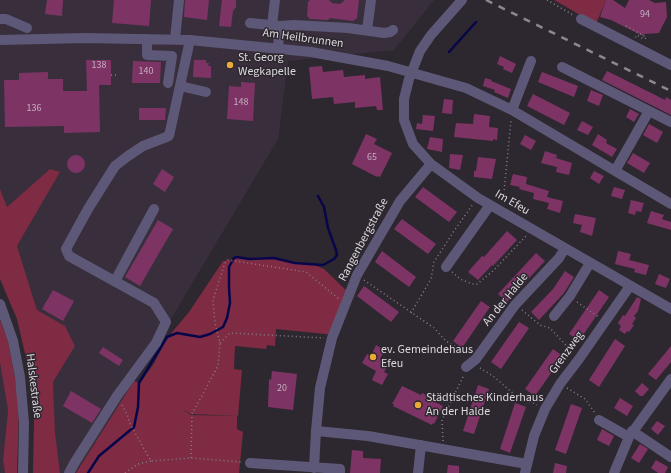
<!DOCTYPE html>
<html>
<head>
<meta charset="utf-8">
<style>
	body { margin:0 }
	canvas { display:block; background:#2d272f }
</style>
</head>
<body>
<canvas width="671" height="473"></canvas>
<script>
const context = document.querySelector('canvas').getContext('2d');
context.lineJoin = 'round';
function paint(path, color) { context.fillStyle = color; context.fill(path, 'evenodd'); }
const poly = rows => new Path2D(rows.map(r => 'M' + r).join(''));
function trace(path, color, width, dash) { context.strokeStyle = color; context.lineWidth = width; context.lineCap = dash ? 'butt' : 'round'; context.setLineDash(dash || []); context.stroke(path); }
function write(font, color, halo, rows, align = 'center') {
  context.font = font + ' "Source Sans 3",sans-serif'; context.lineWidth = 3; context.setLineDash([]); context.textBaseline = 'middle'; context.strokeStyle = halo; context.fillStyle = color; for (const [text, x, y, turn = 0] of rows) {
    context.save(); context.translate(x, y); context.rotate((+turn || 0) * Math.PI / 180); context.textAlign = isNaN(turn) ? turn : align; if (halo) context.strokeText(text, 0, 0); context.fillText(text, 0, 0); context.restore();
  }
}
const built = poly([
	[0,0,434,0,394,50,288,61,278,139,134,381,76,473,60,473,55,432,53,382,75,346,65,326,37,310,17,246,60,172,50,169,7,207,0,189],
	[0,363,8,410,3,461,5,473,0,473]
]);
const green = poly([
	[554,0,606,0,596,24],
	[50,169,60,172,17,246,37,310,65,326,75,346,53,382,55,432,60,473,33,473,34,421,30,375,17,319,0,279,0,189,7,207],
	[237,256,249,258,274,257,296,262,309,263,324,269,350,294,335,335,276,329,275,346,267,345,266,349,235,346,234,369,242,370,238,416,191,414,182,409,191,415,237,416,237,429,243,432,239,473,76,473,134,381,140,383,153,365,168,337,189,312,223,261,231,260],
	[0,320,8,342,15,378,19,406,17,473,5,473,3,461,8,410,0,363]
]);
const stream = poly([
	[449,52,476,22],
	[88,473,99,456,134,427,138,407,139,383,167,337,177,333,200,337,210,334,223,327,227,318,230,303,229,288,229,267,234,258,237,257,249,259,274,258,295,263,323,265,334,259,337,255,336,250,328,228,324,207,318,196]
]);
const building = poly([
	[47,0,63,0,62,16,45,14],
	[114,0,151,0,149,26,112,23],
	[185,0,209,0,207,20,184,17],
	[222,0,236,0,236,7,233,11,231,27,219,26],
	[310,0,329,0,332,3,340,4,345,0,359,0,357,18,353,21,330,18,328,20,310,19,307,16,308,2],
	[606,0,613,0,625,8,629,0,649,0,655,3,666,2,667,17,659,33,644,34,643,36,611,20,600,17],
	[500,56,516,64,512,73,503,69,504,67,497,64],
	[86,60,111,60,111,85,99,85,100,132,64,133,64,126,5,127,4,80,19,80,19,73,48,72,48,79,63,79,63,91,87,91],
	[194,60,206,60,206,63,209,63,208,66,211,66,211,78,193,77],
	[133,61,161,62,160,83,132,83],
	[322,66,323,72,343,70,344,77,365,75,365,79,380,77,383,110,377,110,376,106,355,108,355,102,334,104,333,97,312,99,309,67],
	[607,71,665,100,666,97,671,100,671,115,602,80],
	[542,72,578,86,574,97,538,82],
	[485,78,492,80,491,81,511,89,508,98,494,92,495,90,483,86],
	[241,82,255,83,253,121,227,119,229,86,241,87],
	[591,90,603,95,599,106,587,101],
	[533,94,570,113,564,125,527,106],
	[444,99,453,100,452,114,442,113],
	[139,108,166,108,165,120,139,120],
	[630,109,639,114,634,122,626,117],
	[474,114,490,116,489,127,498,128,497,140,493,139,493,141,454,137,456,123,473,124],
	[423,115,435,116,433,131,416,129,417,123,422,124],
	[582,121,593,127,588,135,577,130],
	[649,124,663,132,657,143,643,135],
	[366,134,377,139,374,144,392,153,380,177,377,176,377,177,352,164],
	[598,134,607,140,606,143,617,149,612,157,592,145],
	[525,135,536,141,531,150,520,144],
	[430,137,443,139,442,152,427,149],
	[545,151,557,155,556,158,572,163,569,175,556,172,557,167,541,163],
	[633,153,650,163,644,173,627,163],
	[450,154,463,155,460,170,449,168],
	'67 164a9 9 0 1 1 18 0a9 9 0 1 1-18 0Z',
	[478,157,496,159,492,179,474,177,474,171,476,171],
	[162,169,174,177,165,192,153,184],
	[594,171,604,176,599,184,590,178],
	[513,174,527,177,526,184,549,191,547,197,563,201,560,213,547,209,549,203,533,199,534,193,519,189,520,187,510,185],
	[423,187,457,212,449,222,415,197],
	[614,187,625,190,622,199,611,196],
	[631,200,644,203,641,212,636,211,635,215,628,213],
	[651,211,664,215,662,219,671,222,671,230,647,223],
	[575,214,596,218,592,236,580,232,582,225,573,223],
	[402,219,436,244,428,254,394,229],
	[158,220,173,229,140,286,125,277],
	[507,231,517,240,493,266,492,265,478,280,468,272,482,256,484,257],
	[382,251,416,277,409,287,375,262],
	[618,251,631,254,629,260,649,265,646,275,634,272,635,269,615,264],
	[536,253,545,261,507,302,498,294],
	[565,271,574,277,564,293,539,320,531,312,553,289],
	[659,274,670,279,666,288,655,284],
	[364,286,399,312,391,322,357,296],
	[53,290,74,301,63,321,42,309],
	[599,290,609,297,579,341,569,334],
	[637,297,641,299,638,311,634,316,636,318,632,324,634,325,629,332,627,331,625,334,619,330,621,326,618,323,623,315,625,316],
	[481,301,490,307,462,348,453,341],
	[519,322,529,328,501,369,491,362],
	[615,339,625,346,599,387,589,380],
	[376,345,385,350,380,359,389,363,384,372,388,374,382,385,372,380,376,371,362,363,367,354,371,356],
	[671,346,671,362,656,380,648,374],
	[103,347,123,360,119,366,99,353],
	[553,349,563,356,535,396,525,389],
	[272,371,297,374,293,410,268,407,269,379,271,380],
	[642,383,649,389,643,396,640,396,635,391],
	[478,385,489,389,474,434,463,431],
	[402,386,421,395,422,393,428,396,427,398,443,406,434,424,433,423,432,425,393,406,394,404,392,404],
	[71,391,101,409,92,423,63,406],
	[620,398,633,406,627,416,614,408],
	[515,403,526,407,510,453,500,449],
	[571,404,582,408,566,454,555,450],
	[657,421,665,426,658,435,651,429],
	[602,429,614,436,609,446,597,440],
	[640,444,648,449,639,463,631,458],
	[352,450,363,451,363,458,381,459,380,473,350,473],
	[656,460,668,467,665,473,658,473,651,468],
	[555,463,567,466,566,473,553,473],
	[448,465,459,466,459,473,447,473]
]);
const path = poly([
	[547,0,573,15],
	[626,26,646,37,646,38,644,39,637,35,635,38],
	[111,75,118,75],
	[503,202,511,120],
	[452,272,460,279,472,284,477,284,493,271,527,235],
	[364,280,434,328,446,341,468,354],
	[577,302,599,317],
	[522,310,540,325,550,328,573,353],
	[411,313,431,279,434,262,454,231,473,204],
	[220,343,230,333,324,338],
	[480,368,493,376,515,395,537,405],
	[567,388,585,399,595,413],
	[122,405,127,414,130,424,151,461,191,458,242,462],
	[443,441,442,420,464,375],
	[191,458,192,414,218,366,220,343,215,323,213,300,225,263,228,260,306,272,339,299],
	[125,473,138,464,151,461]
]);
const minor = poly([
	[462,0,431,35,420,51,409,79,404,99,404,120,413,144,431,164,478,198,671,309],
	[0,19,6,19,27,28],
	[581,19,671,65],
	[250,23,280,26],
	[272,25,275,0],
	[367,30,371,0],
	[147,39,147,55,172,56,168,83],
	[175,39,179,0],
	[0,40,85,38,190,40,311,52,388,66,466,88,512,110,671,204],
	[278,47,280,26,294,25,348,28,384,33,390,32,393,30],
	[562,67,671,122],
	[180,86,206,92],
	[512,110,531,61],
	[615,171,649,111],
	[446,267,490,205],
	[115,281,154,209],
	[0,304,13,341,20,377,24,423,23,473],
	[554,316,570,296,590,263],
	[466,367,476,359,515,305,559,258,565,248],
	[599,420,629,437],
	[316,431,368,436,527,464],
	[632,431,671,457],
	[250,463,340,469,340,473],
	[314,468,316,431,320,388,332,338,357,275,400,201,431,164],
	[69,473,75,462,117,396,156,343,166,322,154,303,69,256,66,249,88,209,115,166,128,156,143,146,169,136,190,40],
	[418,473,421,445],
	[525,473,534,436,545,409,560,384,579,359,630,286],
	[614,473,629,437,671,379]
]);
const rail = poly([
	[486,0,671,91]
]);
const markers = [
	[230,65,4,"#e8ab37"],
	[373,357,4,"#e8ab37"],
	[418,405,4,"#e8ab37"]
];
const numberNames = [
	["94",645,15],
	["138",99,66],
	["140",146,72],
	["148",241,103],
	["136",34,109],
	["65",372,158],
	["20",282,389]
];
const streetNames = [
	["Am Heilbrunnen",303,39,8],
	["Im Efeu",512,203,30],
	["Rangenbergstraße",364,240,-62],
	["An der Halde",506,300,-51],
	["Grenzweg",567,353,-54],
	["Halskestraße",33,386,83]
];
const poiNames = [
	["St. Georg",238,58],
	["Wegkapelle",238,72],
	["ev. Gemeindehaus",381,350],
	["Efeu",381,364],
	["Städtisches Kinderhaus",426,398],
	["An der Halde",426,412]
];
paint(built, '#392f3c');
paint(green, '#7e2b43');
trace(stream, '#07064a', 2.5);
paint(building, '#7d3465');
trace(path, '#847f86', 1.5, [1, 3]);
trace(minor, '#5e5878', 10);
trace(rail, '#8d888e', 2.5, [7, 7]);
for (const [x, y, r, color] of markers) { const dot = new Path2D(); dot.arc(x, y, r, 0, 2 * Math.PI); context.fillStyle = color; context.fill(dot); trace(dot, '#2d272f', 1.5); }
write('10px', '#c4afbf', null, numberNames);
write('12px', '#dcd8dd', '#2d272f', streetNames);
write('12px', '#dcd8dd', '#2d272f', poiNames, 'left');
</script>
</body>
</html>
